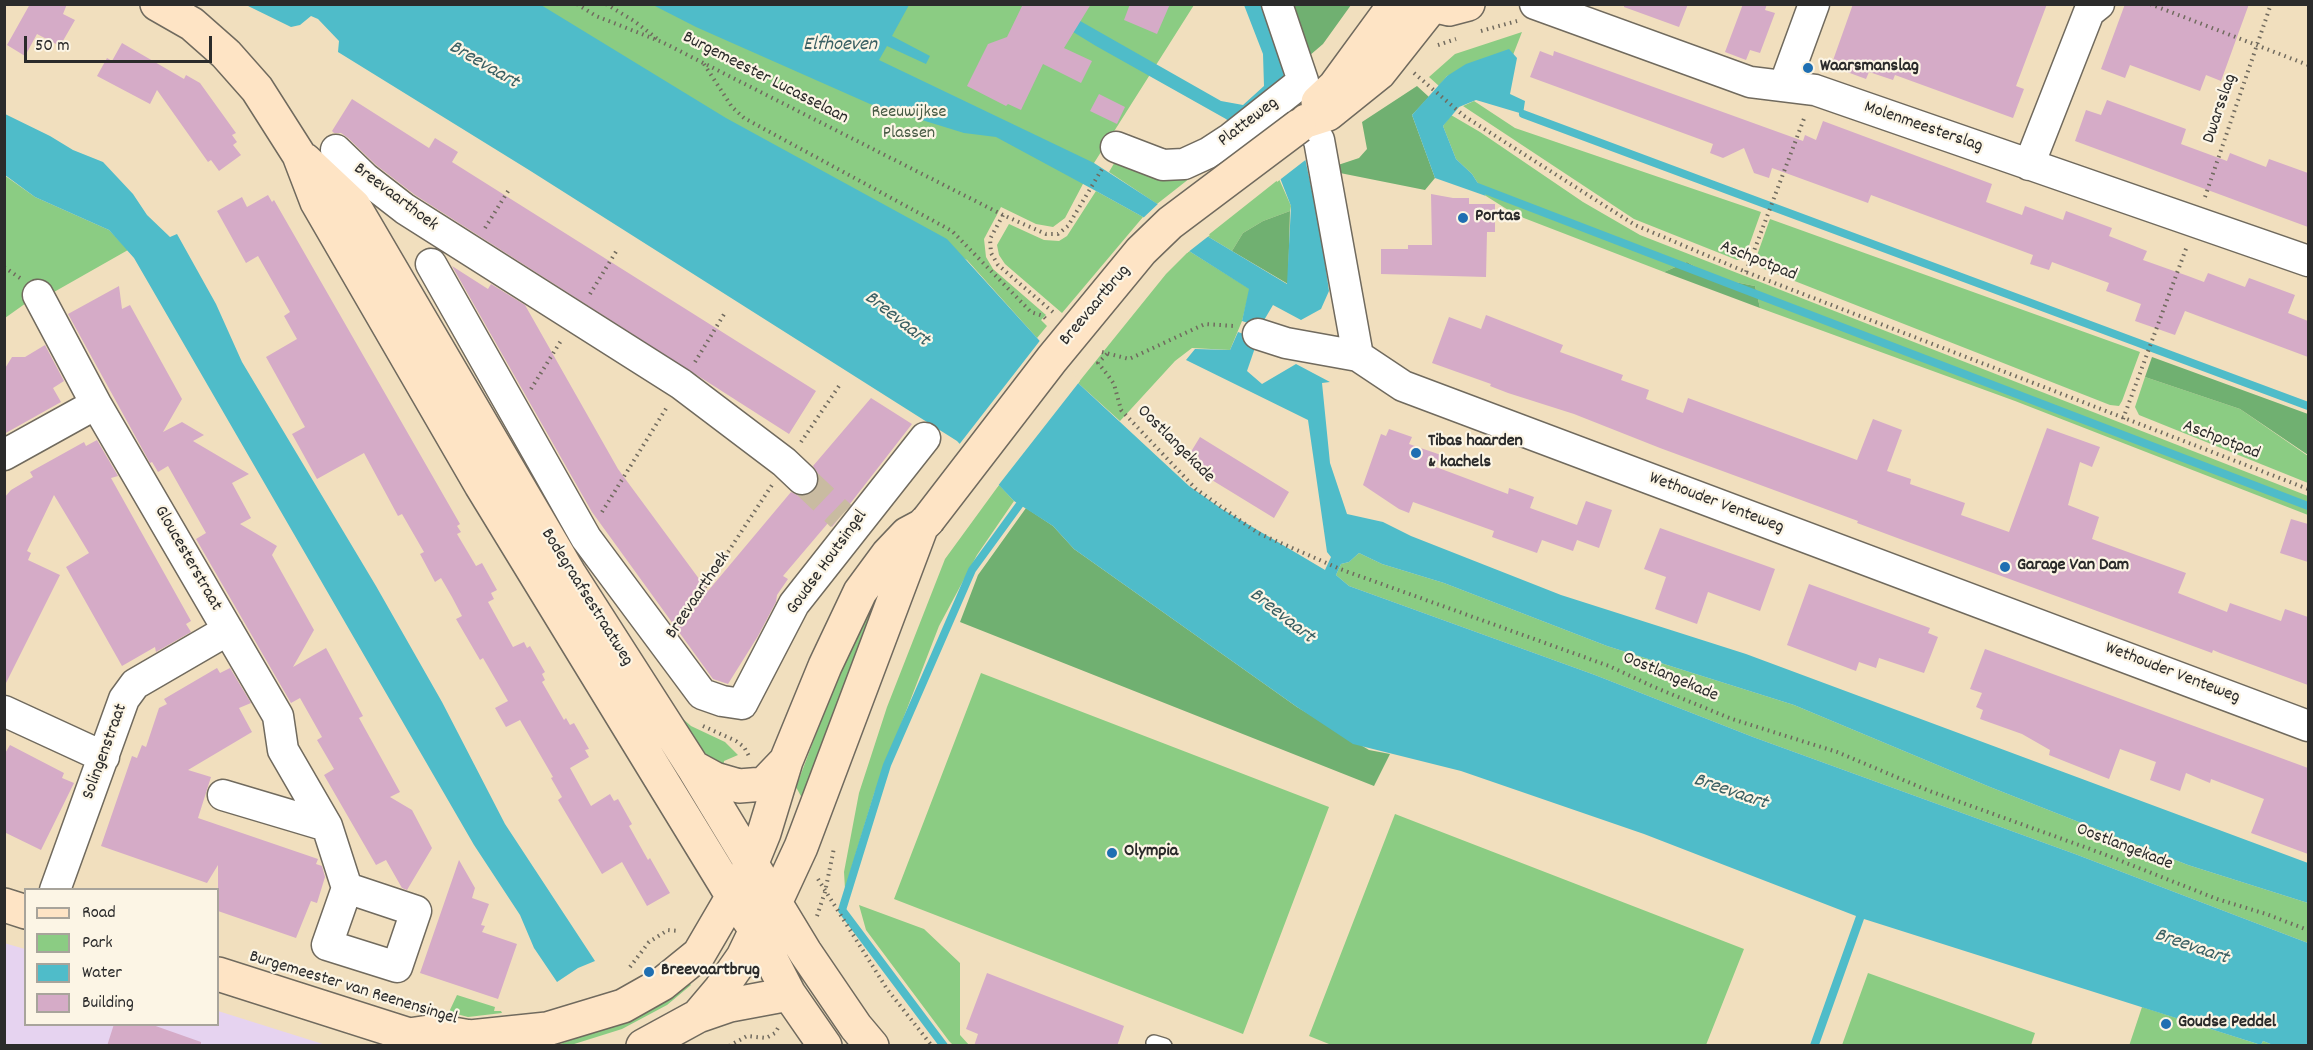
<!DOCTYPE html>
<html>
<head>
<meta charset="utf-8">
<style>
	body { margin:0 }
	#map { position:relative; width:2313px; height:1050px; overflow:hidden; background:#f1dfbe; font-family:Dekko,sans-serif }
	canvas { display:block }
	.frame { position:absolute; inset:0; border:6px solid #2b2b2b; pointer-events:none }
	.legend { position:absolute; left:24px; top:888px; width:195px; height:138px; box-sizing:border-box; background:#fcf5e5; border:2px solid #a8a49b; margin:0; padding:8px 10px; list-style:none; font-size:18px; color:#2b2b2b }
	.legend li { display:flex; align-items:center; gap:12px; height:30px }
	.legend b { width:30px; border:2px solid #a8a49b }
	.scale { position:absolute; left:24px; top:36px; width:188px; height:27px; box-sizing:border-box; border:3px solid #2b2b2b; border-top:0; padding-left:8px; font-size:18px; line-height:21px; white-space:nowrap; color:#2b2b2b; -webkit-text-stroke:4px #fcf5e5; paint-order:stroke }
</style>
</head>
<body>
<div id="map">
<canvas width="2313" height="1050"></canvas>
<div class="frame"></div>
<ul class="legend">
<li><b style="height:8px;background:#fee4c5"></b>Road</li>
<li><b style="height:16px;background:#8bcc83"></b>Park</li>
<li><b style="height:16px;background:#4fbcc9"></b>Water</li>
<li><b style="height:16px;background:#d5abc7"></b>Building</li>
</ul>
<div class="scale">50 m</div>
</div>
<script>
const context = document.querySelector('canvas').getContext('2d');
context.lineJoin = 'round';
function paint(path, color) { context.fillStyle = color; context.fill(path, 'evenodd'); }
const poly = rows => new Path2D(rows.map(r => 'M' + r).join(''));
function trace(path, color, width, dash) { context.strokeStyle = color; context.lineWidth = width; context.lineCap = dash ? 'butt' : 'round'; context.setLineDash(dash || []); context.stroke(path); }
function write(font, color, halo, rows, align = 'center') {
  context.font = font + ' Dekko,sans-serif'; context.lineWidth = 4.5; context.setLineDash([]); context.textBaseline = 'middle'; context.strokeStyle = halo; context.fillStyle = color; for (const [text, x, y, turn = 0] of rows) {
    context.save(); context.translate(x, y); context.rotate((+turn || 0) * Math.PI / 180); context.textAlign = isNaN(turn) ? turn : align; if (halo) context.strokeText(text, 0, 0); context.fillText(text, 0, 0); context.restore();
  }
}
const built = poly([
	[4,943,25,949,26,1024,218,1024,218,1011,326,1045,5,1045]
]);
const green = poly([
	[497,5,1194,5,1094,163,1065,218,1053,227,1036,224,1001,207,984,239,986,257,993,269,1046,315,1041,320,1047,326,1037,338,967,260],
	[1522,32,1513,55,1447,76,1439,86,1429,77,1455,54],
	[1474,101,1515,128,1761,212,1746,254,1741,260,1737,260,1634,219,1463,106],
	[1451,115,1480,132,1583,202,1640,235,2308,496,2308,515,2015,401,1760,308,1755,286,1714,278,1687,262,1664,272,1516,215,1486,196,1472,174,1456,159,1443,126],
	[1116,160,1199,171,1157,204,1109,172],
	[4,175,35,197,109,230,128,250,54,292,50,286,5,318],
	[1279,179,1291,206,1290,211,1263,221,1243,233,1232,251,1207,236],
	[1096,191,1143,217,1062,313,1005,264,999,255,997,245,1009,224,1044,240,1059,241,1067,236],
	[1770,219,2140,352,2122,401,2119,406,2110,405,1759,267,1756,264,1756,258],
	[1189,251,1250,289,1242,321,1230,350,1192,348,1175,361,1120,421,1078,383,1166,274],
	[2145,377,2240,409,2308,456,2308,483,2139,415,2135,407],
	[999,485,1014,501,977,555,939,626,874,794,845,889,844,872,859,793,887,707,945,559],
	[911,537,802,798,796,787,852,639],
	[1359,553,1382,564,1444,583,1607,646,1794,705,1990,787,2188,865,2308,903,2308,943,2075,854,1753,737,1595,675,1349,586,1336,575,1341,564,1349,562],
	[981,673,1329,807,1243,1034,894,899],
	[673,710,691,726,725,742,738,755,724,761,723,770,711,767],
	[1395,814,1744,949,1706,1045,1334,1046,1309,1036],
	[859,905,924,929,960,963,960,1035,969,1045,953,1045,949,1041,866,930],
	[1868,973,2035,1033,2031,1045,1842,1045],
	[686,979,691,985,667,1005,622,1029,571,1045,555,1046,603,1028],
	[457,995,495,1007,494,1011,501,1011,502,1013,468,1017,449,1012],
	[2142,1007,2261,1045,2263,1041,2273,1045,2129,1046]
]);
const forest = poly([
	[1286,5,1351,5,1323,44,1309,56],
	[1417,86,1429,97,1412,115,1435,178,1425,190,1340,173,1338,165,1359,158,1367,149,1362,122],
	[1290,211,1288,284,1232,251,1243,233,1263,221],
	[1687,262,1714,278,1755,286,1760,308,1664,272],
	[2152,357,2308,414,2308,455,2240,409,2145,377],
	[1026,508,1053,526,1074,549,1297,707,1369,750,1390,754,1374,786,960,622,978,575]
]);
const water = poly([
	[246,5,541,5,726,118,947,239,1078,383,1189,486,1222,509,1325,570,1331,557,1327,552,1308,420,1186,360,1195,349,1230,350,1238,332,1258,339,1247,371,1262,384,1296,364,1330,382,1322,383,1330,463,1347,514,1383,522,1411,536,1561,595,1746,654,2308,863,2308,903,2188,865,1990,787,1794,705,1607,646,1444,583,1382,564,1359,553,1349,562,1341,564,1336,575,1349,586,1595,675,1753,737,2075,854,2308,943,2308,1045,2273,1045,2263,1041,2261,1045,1864,919,1819,1045,1810,1045,1856,916,1644,834,1461,771,1353,744,1297,707,1074,549,1053,526,1014,501,957,441,529,170,338,52,339,41,318,19,311,16,300,25,291,27],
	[653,5,909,5,892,36,930,56,926,64,887,46,879,60,1094,163,1207,236,1287,284,1291,206,1273,160,1226,119,1096,46,1029,5,1052,5,1221,101,1243,105,1264,86,1263,54,1244,5,1266,5,1305,158,1321,234,1329,291,1321,309,1301,320,1273,305,1260,327,1242,321,1249,289,1189,251,1143,217,1096,191,996,137,964,133,870,104,696,27],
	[1509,49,1517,58,1510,94,1525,101,1523,114,1476,100,1459,107,1443,126,1456,159,1472,174,1486,196,1435,178,1412,115,1447,76,1466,64],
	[5,114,50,136,73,150,103,162,133,194,147,215,170,237,177,234,216,304,242,362,376,586,442,702,505,824,595,961,578,968,557,982,534,948,520,915,474,845,134,258,109,230,35,197,5,175]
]);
const pier = poly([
	[1293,104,1308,158,1277,182,1270,161,1244,139],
	[1160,202,1210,235,1187,253,1141,220],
	[1042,338,1080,381,997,487,958,446]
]);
const stream = poly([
	[1523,114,2308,406],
	[1472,185,2308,506],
	[944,1046,842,910,887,765,972,570,1020,504]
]);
const building = poly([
	[30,4,67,4,63,14,75,20,60,46,37,34,25,56,7,45],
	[1023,4,1091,4,1064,48,1092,61,1081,83,1043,64,1021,110,1008,104,1006,106,967,86,988,44,1007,37],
	[1130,4,1170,4,1157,34,1124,20],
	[1624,4,1688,4,1679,27,1624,7],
	[1743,4,1767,4,1765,10,1775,13,1760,53,1750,50,1746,60,1725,52],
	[1853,4,2047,4,2016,86,2024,89,2013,118,1895,75,1893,80,1869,72,1866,79,1831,66],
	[2125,4,2249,4,2221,81,2206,75,2200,91,2130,65,2125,78,2101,69],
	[122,43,184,79,186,75,200,83,236,133,232,135,237,142,233,145,241,155,219,171,211,160,208,162,157,90,150,104,97,76,107,58,112,61],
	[1540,51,1553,56,1554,51,1803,141,1805,135,1816,140,1823,121,1992,184,1986,202,2022,215,2025,206,2063,220,2066,211,2112,228,2109,236,2147,251,2143,260,2188,276,2204,282,2208,273,2245,287,2249,278,2295,295,2288,313,2308,321,2308,357,2185,311,2175,335,2135,321,2141,304,2106,291,2109,283,2052,262,2049,270,2030,264,2033,255,1871,195,1868,203,1772,168,1769,178,1754,173,1744,148,1723,158,1710,153,1713,144,1530,77],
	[1099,94,1125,107,1117,124,1090,111],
	[352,99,429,148,435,138,458,152,452,162,816,391,789,434,415,195,376,165,348,138,341,133,334,133,332,131],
	[2107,100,2186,129,2181,144,2227,161,2230,153,2266,167,2269,159,2308,173,2308,227,2075,141,2086,110,2101,115],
	[1431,194,1453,198,1469,198,1469,204,1495,204,1495,232,1487,232,1486,277,1381,274,1381,249,1408,249,1408,245,1432,245],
	[268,195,272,202,274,200,460,524,457,526,461,532,457,534,476,566,482,563,497,590,491,593,494,599,488,602,513,647,524,642,527,648,530,646,545,672,542,674,545,680,542,682,564,720,566,718,570,725,574,723,589,749,585,750,589,757,570,768,591,806,610,794,614,801,618,799,632,824,629,826,648,860,650,858,670,893,647,906,622,862,602,874,558,800,562,797,551,778,553,777,520,720,506,727,495,708,508,701,483,658,480,660,456,619,462,616,452,597,441,578,435,582,420,554,424,552,402,514,398,516,364,453,317,479,292,434,305,427,266,357,297,339,284,316,290,312,258,256,246,263,217,211,242,197,247,207],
	[452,266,488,289,491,284,525,305,618,469,708,591,791,492,799,496,806,496,815,490,819,484,819,475,813,466,871,398,912,424,832,527,828,523,783,576,788,579,777,595,776,602,758,636,728,684,713,679,592,512],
	[119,286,122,309,130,305,182,399,163,432,182,422,204,435,193,441,249,474,232,483,251,518,240,524,277,546,272,555,314,630,293,667,326,648,363,716,359,718,400,792,390,797,412,810,432,848,407,890,402,888,386,860,376,865,324,775,334,769,317,740,322,737,300,698,291,703,196,539,206,533,185,496,168,466,158,472,152,462,150,463,68,314],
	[1486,315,1563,345,1560,352,1623,375,1621,380,1649,390,1646,399,1683,413,1688,398,1857,460,1873,419,1902,430,1887,471,1911,479,1910,484,1965,503,1961,515,2009,532,2047,428,2100,447,2092,467,2080,462,2068,505,2099,517,2092,539,2186,573,2178,593,2227,612,2230,603,2281,621,2285,609,2308,617,2308,685,2220,653,2213,650,2212,653,1900,539,1857,523,1858,521,1660,448,1574,414,1508,393,1490,386,1491,384,1432,363,1449,317,1481,329],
	[45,345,64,381,53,388,61,402,4,434,4,370,12,357,25,357],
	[1389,429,1412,437,1409,444,1441,455,1436,467,1508,494,1509,488,1534,497,1530,508,1577,525,1586,501,1612,510,1599,548,1577,540,1573,551,1542,540,1537,553,1492,537,1494,531,1413,502,1409,513,1399,509,1363,485,1381,434,1386,436],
	[1200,437,1289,492,1274,518,1207,477,1209,474,1186,460],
	[97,440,118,476,111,478,191,621,186,624,191,632,156,652,155,647,122,666,66,567,89,553,54,495,27,551,31,553,28,560,60,575,4,687,4,498,11,490,33,477,30,472,84,442,86,446],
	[2291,519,2308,524,2308,562,2280,553],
	[1660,528,1775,569,1760,611,1708,592,1697,624,1655,609,1666,577,1644,569],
	[1809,584,1930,628,1928,633,1938,637,1924,673,1879,658,1876,668,1859,662,1856,671,1787,645],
	[1985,649,2308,768,2308,854,2251,833,2264,799,2211,779,2210,783,2186,773,2180,791,2150,780,2156,762,2120,749,2109,779,2049,755,2050,750,2022,734,1980,719,1983,710,1976,707,1982,693,1970,689],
	[217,668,220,673,230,668,251,703,239,708,252,732,188,770,211,777,198,818,318,859,316,864,322,866,325,877,317,903,311,901,296,938,218,911,218,865,207,883,101,846,132,756,137,758,142,745,146,747,159,708,167,704,164,699],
	[10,745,64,773,62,778,74,783,41,850,4,832,4,755],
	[459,860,475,888,472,898,489,904,481,925,485,926,482,932,517,944,498,999,420,973],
	[987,973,1124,1026,1117,1046,974,1046,978,1034,966,1029],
	[114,1024,150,1024,201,1042,201,1046,107,1046]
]);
const minorTunnel = poly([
	[802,479,841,516]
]);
const path = poly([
	[577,4,596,16,662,42,1003,215,1046,234,1058,234,1068,226,1102,169],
	[606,4,634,21,659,40],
	[2150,4,2308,65],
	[1481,31,1517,21],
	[1438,45,1456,39],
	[704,64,732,107,744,118,952,231,1031,312,1043,316,1048,321],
	[1414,73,1464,116,1635,225,1746,272,2308,489],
	[2205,197,2271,4],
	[1003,215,990,239,991,253,998,265,1054,313],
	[485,228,510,188],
	[4,267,20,278],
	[1746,272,1805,116],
	[590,294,617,250],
	[1102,352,1129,359,1205,324,1234,326],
	[1107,354,1098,363,1107,374,1114,384,1121,410,1196,489,1258,533,1340,569,1609,666,1654,687,1732,719,1837,752,1927,790,2101,853,2217,899,2266,914,2308,930],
	[695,362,726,311],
	[531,389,562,339],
	[2123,419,2187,246],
	[801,442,841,383],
	[602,512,667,407],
	[682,622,772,485],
	[703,726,736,741,744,747,750,758],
	[818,879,887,989,932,1046],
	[817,916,825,892,834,848],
	[630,967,649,942,668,930,679,931],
	[729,1046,747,1036,766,1038,775,1033,778,1028]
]);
const service = poly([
	[1154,1043,1164,1046]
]);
const minor = poly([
	[1535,4,1750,82,1815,90,2308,261],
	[1784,86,1814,4],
	[1306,121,1319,140,1358,356],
	[1116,147,1163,165,1184,164,1208,153,1231,138,1303,81,1277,4],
	[336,150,365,178,405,209,681,384,784,462,802,479],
	[2029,165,2089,12,2099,4],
	[431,264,586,538,702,694,722,701,742,704,794,604,925,438],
	[38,295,96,404,278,716,283,750,327,826,347,888,327,945,397,967,416,911,347,888],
	[1258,334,1286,343,1358,356,1403,386,2308,726],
	[4,455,96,404],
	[4,711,104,757],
	[223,795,327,826],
	[55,890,124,699,135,684,228,630]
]);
const secondary = poly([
	[157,4,192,24,226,54,257,89,299,155,317,202,481,485,733,897,756,930,789,994,825,1046],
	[1428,4,1449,9,1468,4],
	[1318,102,1335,86,1395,4],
	[1306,121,1328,114,1379,73,1432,6],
	[305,160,354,206,570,575,693,767,805,952,856,1027,872,1046],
	[693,767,715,779,739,786,764,784,786,761],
	[4,905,26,912],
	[218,974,409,1035,426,1046],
	[698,1016,730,1005,789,994],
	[409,1035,436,1031,470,1037,547,1029,623,1006,662,984,699,954,751,865,764,833,786,761,825,666,860,592,888,554,907,534,922,526,928,520],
	[643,1046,698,1016,720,990,743,957,756,930,776,901,801,847,921,528]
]);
const secondaryBridge = poly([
	[928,520,1052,359,1141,251,1170,223,1299,126]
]);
const markers = [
	[1808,68,6,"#1f6fb2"],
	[1463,218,6,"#1f6fb2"],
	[1416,453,6,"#1f6fb2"],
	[2005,567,6,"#1f6fb2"],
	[1112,853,6,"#1f6fb2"],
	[649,972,6,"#1f6fb2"],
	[2166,1024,6,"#1f6fb2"]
];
const poiNames = [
	["Waarsmanslag",1820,68],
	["Portas",1475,218],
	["Tibas haarden",1428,443],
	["& kachels",1428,464],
	["Garage Van Dam",2017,567],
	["Olympia",1124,853],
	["Breevaartbrug",661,972],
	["Goudse Peddel",2178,1024]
];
const streetNames = [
	["Burgemeester Lucasselaan",765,79,27],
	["Dwarsslag",2221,109,-71],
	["Platteweg",1249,123,-37],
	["Molenmeesterslag",1923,128,19],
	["Breevaarthoek",395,198,37],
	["Aschpotpad",1758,262,22],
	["Breevaartbrug",1096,306,-50],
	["Aschpotpad",2221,441,21],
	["Oostlangekade",1175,445,45],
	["Wethouder Venteweg",1716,504,21],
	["Gloucesterstraat",187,559,60],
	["Goudse Houtsingel",828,563,-54],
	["Breevaarthoek",699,596,-56],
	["Bodegraafsestraatweg",586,598,58],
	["Wethouder Venteweg",2172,674,21],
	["Oostlangekade",1670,678,23],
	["Solingenstraat",106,752,-70],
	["Oostlangekade",2124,848,21],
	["Burgemeester van Reenensingel",353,989,17]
];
const parkNames = [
	["Reeuwijkse",909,114],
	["Plassen",909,135]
];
const waterNames = [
	["Elfhoeven",840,46],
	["Breevaart",483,66,30],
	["Breevaart",896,320,38],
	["Breevaart",1281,617,38],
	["Breevaart",1730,793,19],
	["Breevaart",2191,948,19]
];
paint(built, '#e6d3f0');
paint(green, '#8bcc83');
paint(forest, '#70b071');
paint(water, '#4fbcc9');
paint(pier, '#f1dfbe');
trace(stream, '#4fbcc9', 8);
paint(building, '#d5abc7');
trace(minorTunnel, '#c9bba1', 30, [30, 15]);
trace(service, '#706a5e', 18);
trace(minor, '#706a5e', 33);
trace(secondary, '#706a5e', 36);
trace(path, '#706a5e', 4, [1.5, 4.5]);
trace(service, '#fff', 15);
trace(minor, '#fff', 30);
trace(secondary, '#fee4c5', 33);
trace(secondaryBridge, '#706a5e', 36, []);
trace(secondaryBridge, '#fee4c5', 33);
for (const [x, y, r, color] of markers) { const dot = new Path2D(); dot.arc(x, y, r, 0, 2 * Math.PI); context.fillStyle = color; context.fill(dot); trace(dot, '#fcf5e5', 2); }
write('bold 18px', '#2b2b2b', '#fcf5e5', poiNames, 'left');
write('18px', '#2b2b2b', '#fcf5e5', streetNames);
write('18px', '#485b45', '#fcf5e5', parkNames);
write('italic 20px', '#385e62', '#fcf5e5', waterNames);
</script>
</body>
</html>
